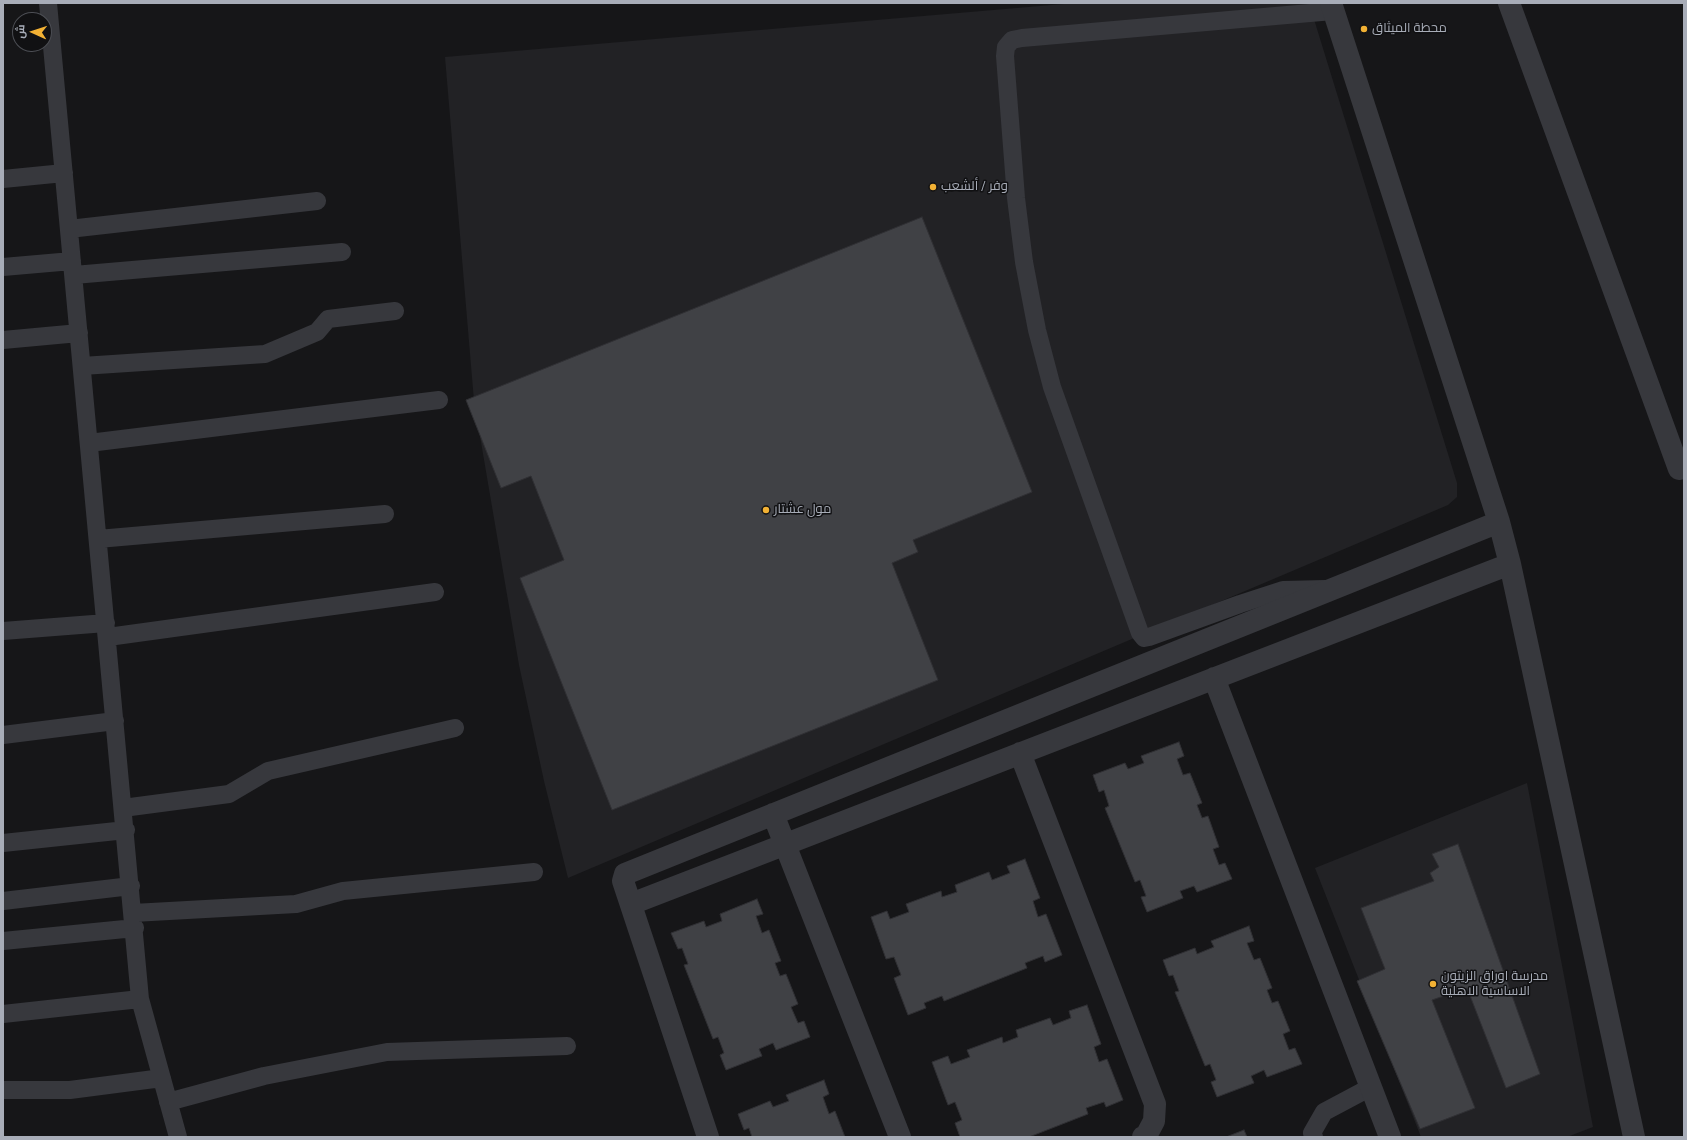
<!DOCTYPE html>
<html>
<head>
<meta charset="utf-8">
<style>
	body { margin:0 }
	#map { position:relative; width:1687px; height:1140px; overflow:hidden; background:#161618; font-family:"Roboto Condensed",Cairo,sans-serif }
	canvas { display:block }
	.frame { position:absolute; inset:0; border:4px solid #a8adb8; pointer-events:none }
	.north { position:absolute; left:12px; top:12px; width:40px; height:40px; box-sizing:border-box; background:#111113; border:1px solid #4d4f55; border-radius:50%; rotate:273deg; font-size:11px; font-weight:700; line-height:16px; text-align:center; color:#a8adb8 }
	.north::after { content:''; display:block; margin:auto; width:14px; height:18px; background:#f2b134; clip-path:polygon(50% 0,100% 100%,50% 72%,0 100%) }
</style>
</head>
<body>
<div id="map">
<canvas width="1687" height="1140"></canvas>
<div class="frame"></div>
<div class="north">ش</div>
</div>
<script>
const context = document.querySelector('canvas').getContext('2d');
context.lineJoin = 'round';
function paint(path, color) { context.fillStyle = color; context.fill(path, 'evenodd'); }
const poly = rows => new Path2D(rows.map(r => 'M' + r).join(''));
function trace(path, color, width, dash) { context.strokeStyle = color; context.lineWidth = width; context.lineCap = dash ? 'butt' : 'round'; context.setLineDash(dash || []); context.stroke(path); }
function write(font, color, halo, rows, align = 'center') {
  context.font = font + ' "Roboto Condensed",Cairo,sans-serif'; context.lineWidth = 3; context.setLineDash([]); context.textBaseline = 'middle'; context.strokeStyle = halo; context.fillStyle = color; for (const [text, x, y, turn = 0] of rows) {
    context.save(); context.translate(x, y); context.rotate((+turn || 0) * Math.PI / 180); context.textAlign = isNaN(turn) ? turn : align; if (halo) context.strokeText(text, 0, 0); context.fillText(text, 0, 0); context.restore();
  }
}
const built = poly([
	[1075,3,1309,3,1457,483,1457,497,1448,505,568,878,544,781,519,665,474,401,445,57],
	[1527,783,1593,1127,1567,1137,1421,1137,1315,868]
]);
const building = poly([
	[922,217,1032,492,913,540,918,552,892,563,938,680,612,810,520,578,564,560,531,476,501,488,466,400,922,217],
	[1179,742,1184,756,1177,759,1183,775,1190,773,1202,803,1197,805,1202,818,1208,816,1219,847,1213,849,1219,865,1225,863,1232,879,1197,892,1194,886,1180,891,1183,898,1147,912,1141,897,1146,896,1140,880,1135,882,1105,808,1109,806,1104,790,1099,792,1093,775,1125,763,1128,769,1144,763,1141,756,1179,742],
	[1458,844,1540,1074,1506,1088,1467,988,1432,1000,1475,1108,1420,1129,1357,981,1385,969,1361,908,1434,881,1430,873,1439,867,1432,854,1458,844],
	[1025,859,1040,898,1033,901,1038,917,1046,914,1062,955,1045,962,1043,956,1025,963,1027,968,944,1001,942,996,924,1003,926,1008,908,1015,894,978,901,975,894,957,886,959,871,917,887,911,890,919,909,912,906,904,941,891,942,897,957,892,955,885,989,872,992,880,1010,873,1007,866,1025,859],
	[757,899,763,914,756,916,762,933,769,930,781,961,775,963,780,976,786,974,798,1004,791,1007,798,1023,804,1021,810,1037,776,1050,773,1043,759,1049,762,1056,726,1070,720,1055,724,1053,718,1037,713,1039,684,965,688,964,682,948,678,949,671,933,704,921,706,927,722,921,720,914,757,899],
	[1249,926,1254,941,1247,943,1254,960,1260,958,1272,988,1267,990,1272,1003,1278,1001,1290,1031,1283,1034,1289,1050,1295,1048,1302,1064,1267,1077,1264,1070,1251,1076,1254,1083,1217,1097,1211,1082,1216,1080,1210,1064,1205,1066,1175,992,1179,991,1173,975,1169,976,1163,960,1195,948,1197,954,1214,947,1211,941,1249,926],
	[1087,1005,1101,1044,1094,1047,1099,1062,1107,1059,1123,1100,1106,1107,1104,1102,1086,1108,1088,1114,1029,1137,960,1137,955,1123,962,1120,955,1102,948,1105,932,1062,948,1056,951,1064,970,1057,967,1050,1002,1037,1003,1043,1018,1037,1016,1030,1050,1018,1053,1025,1071,1018,1069,1011,1087,1005],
	[824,1080,829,1094,823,1097,829,1114,835,1111,845,1137,752,1137,749,1128,744,1130,738,1114,770,1101,773,1107,789,1101,786,1095,824,1080],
	[1244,1130,1247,1137,1226,1137,1244,1130]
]);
const lane = poly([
	[48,3,140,999,178,1137],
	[3,179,64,173],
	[69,229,317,201],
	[3,267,72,261],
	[74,275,342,252],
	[3,340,79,333],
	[82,366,265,354,317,332,328,319,395,311],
	[89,443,439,400],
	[98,539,385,514],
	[1326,589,1283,590,1240,604,1149,637,1144,638,1140,633,1052,387,1037,330,1024,262,1016,198,1005,56,1006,47,1012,40,1022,38,1333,11],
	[3,631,106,623],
	[108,637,435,592],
	[3,735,115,721],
	[123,808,229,794,268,771,455,728],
	[3,843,126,830],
	[3,901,131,886],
	[133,913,296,904,343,891,534,872],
	[3,941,135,928],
	[3,1014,140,999],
	[3,1090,70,1090,162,1078],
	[168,1102,264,1076,387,1052,567,1046],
	[1314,1137,1312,1133,1324,1112,1371,1087]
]);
const street = poly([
	[1331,3,1499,522,1510,564,1634,1137],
	[1509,3,1679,469,1684,468],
	[1214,678,1390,1137],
	[1020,753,1155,1104,1154,1121,1146,1136,1143,1137],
	[773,814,900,1137],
	[631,904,1510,564],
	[708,1137,623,881,625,874,1499,522]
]);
const markers = [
	[1364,29,4,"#f2b134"],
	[933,187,4,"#f2b134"],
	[766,510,4,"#f2b134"],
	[1433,984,4,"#f2b134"]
];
const poiNames = [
	["محطة الميثاق",1372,29],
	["وفر / ألشعب",941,187],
	["مول عشتار",774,510],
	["مدرسة اوراق الزيتون",1441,977],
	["الاساسية الاهلية",1441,992]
];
paint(built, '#222225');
paint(building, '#404145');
trace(building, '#303034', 1);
trace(lane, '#37383d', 18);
trace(street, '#37383d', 22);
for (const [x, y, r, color] of markers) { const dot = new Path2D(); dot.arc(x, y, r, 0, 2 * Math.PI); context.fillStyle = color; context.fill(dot); trace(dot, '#111113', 1.5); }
write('13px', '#a8adb8', '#111113', poiNames, 'left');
</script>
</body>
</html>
